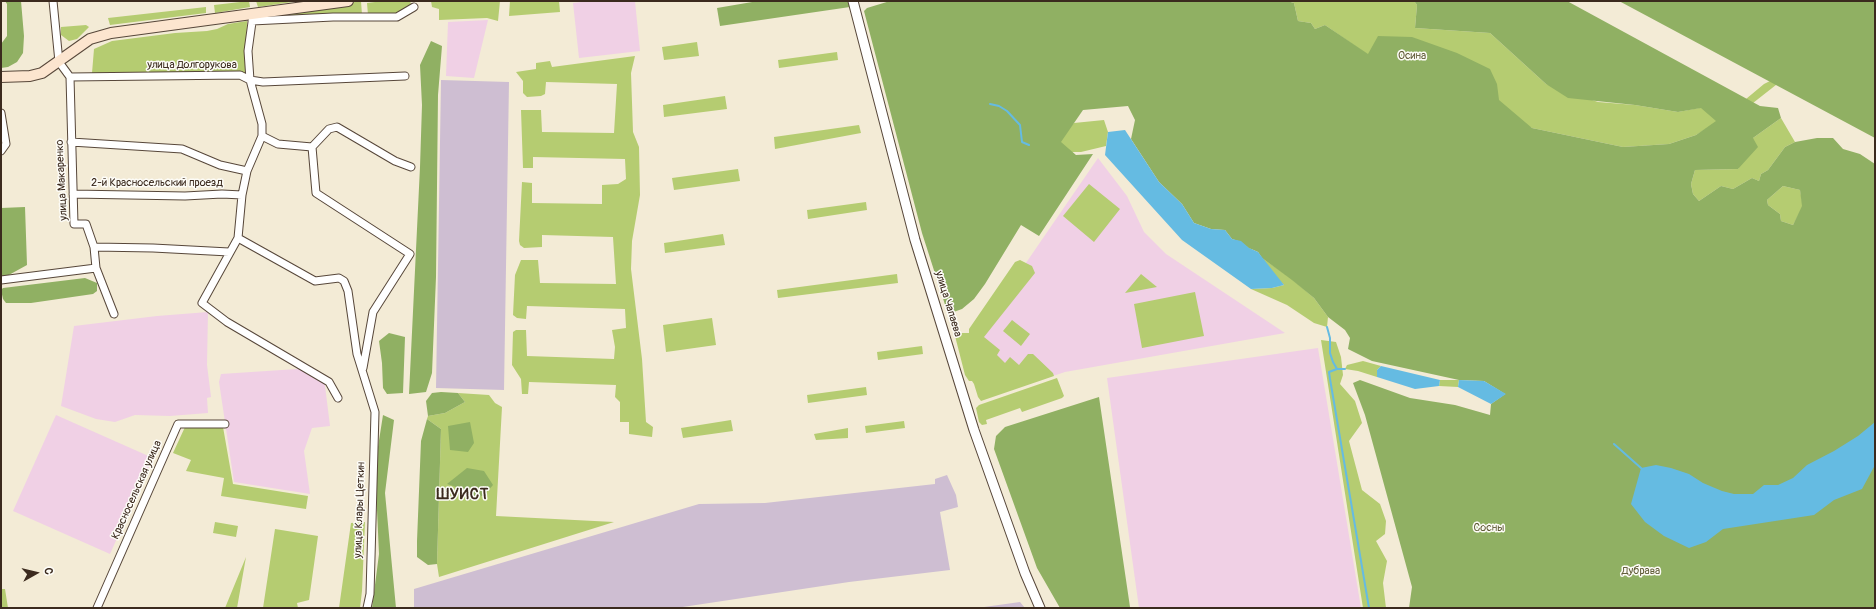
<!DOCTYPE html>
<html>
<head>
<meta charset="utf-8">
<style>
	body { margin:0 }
	#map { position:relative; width:1876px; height:609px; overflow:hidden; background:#f3ebd6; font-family:Pangolin,sans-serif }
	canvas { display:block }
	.frame { position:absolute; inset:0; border:2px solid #3b2a1e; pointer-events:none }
	.north { position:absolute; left:16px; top:553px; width:40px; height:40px; -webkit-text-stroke:3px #fdfcf7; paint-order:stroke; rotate:82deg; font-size:11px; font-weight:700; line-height:16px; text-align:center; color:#3b2a1e }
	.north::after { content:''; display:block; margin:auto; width:14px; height:18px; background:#3b2a1e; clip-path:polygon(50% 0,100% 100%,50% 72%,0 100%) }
</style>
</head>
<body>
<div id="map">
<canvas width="1876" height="609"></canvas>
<div class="frame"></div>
<div class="north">С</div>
</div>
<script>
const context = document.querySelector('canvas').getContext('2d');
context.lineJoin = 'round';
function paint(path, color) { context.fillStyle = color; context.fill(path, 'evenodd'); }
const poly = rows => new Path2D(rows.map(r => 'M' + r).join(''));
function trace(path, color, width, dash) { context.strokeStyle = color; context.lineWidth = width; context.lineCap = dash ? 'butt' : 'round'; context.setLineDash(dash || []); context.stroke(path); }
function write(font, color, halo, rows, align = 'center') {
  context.font = font + ' Pangolin,sans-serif'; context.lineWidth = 3; context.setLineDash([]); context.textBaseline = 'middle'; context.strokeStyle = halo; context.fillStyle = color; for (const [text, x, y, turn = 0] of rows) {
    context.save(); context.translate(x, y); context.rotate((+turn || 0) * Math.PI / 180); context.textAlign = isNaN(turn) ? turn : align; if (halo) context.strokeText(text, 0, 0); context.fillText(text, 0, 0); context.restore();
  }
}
const built = poly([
	[590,1,635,1,640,51,579,58,573,3],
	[488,20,474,78,446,76,448,22],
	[1098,158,1127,196,1144,232,1166,254,1285,333,1065,372,1008,391,973,340],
	[208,312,207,365,211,397,207,398,208,413,170,416,135,415,115,422,96,419,61,406,74,326,157,316],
	[1318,348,1361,608,1139,608,1107,378],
	[312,368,320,373,325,386,330,426,312,428,304,451,310,494,234,482,219,382,221,374],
	[56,415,153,458,110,554,13,511]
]);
const industrial = poly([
	[441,80,509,82,504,390,436,388],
	[947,475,956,495,958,507,940,512,950,570,849,582,676,608,414,608,414,589,699,504,765,503,935,484,935,479],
	[1020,602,1025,608,977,608]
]);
const green = poly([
	[249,1,250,7,215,13,214,5],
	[256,1,299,1,258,7],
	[361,1,362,15,271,17,271,15],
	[383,1,410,1,411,4,408,8,396,15,368,15,367,3],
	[431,1,500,1,498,21,487,18,439,20,439,9,432,7],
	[510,1,559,1,560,12,509,16],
	[1287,1,1414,1,1417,5,1415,28,1490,33,1546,84,1598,102,1635,105,1678,112,1746,99,1764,84,1782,75,1781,81,1753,103,1737,110,1696,135,1669,144,1623,147,1532,128,1368,55,1325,25,1315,29,1311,23,1298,21,1294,3],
	[206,7,206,13,110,25,108,18],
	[247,21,246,73,92,73,94,49,112,41,175,33,207,31,217,29,228,24],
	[86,25,89,27,77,39,69,41,61,35,61,27],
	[697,42,699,56,664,60,662,47],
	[837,52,838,60,779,68,778,60],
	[635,56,631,73,633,132,639,147,640,195,632,241,631,269,642,359,646,422,653,427,652,437,629,434,629,422,620,422,620,402,615,397,616,385,529,382,528,394,522,394,521,379,512,365,513,332,516,330,526,330,527,356,614,359,615,347,612,330,626,328,625,309,527,306,526,319,517,318,513,315,515,275,521,260,538,260,540,283,616,284,613,237,542,235,542,247,524,248,520,245,519,241,522,182,532,183,532,203,602,204,602,185,618,184,626,179,625,159,533,157,533,168,523,168,521,110,541,110,542,132,614,133,617,84,546,82,545,94,541,96,527,97,523,93,523,81,516,72,536,69,536,63,550,61,552,67],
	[725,96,727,109,664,117,663,105],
	[1781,118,1795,142,1785,147,1768,170,1761,174,1759,181,1752,178,1733,189,1721,186,1699,201,1693,194,1691,184,1695,170,1738,169,1753,138],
	[1104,120,1108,132,1106,146,1081,152,1067,152,1026,165,1074,123],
	[859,125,861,133,775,149,774,137],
	[738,169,740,181,674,190,672,178],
	[1089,184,1120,209,1094,242,1063,216],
	[1783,186,1800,190,1803,206,1793,225,1781,221,1780,214,1768,205,1767,200],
	[866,202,867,210,808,219,807,210],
	[1216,219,1262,258,1292,279,1314,298,1328,317,1327,327,1314,323,1287,305,1251,289,1272,288,1284,285],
	[723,234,725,245,665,253,664,243],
	[1020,260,1032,266,1035,273,984,337,1000,350,997,355,1005,363,1010,357,1019,365,1028,354,1033,354,1053,373,1054,376,981,401,978,397,974,384,972,381,969,381,965,375,955,336,962,333,969,333,969,329,1015,262],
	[897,274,898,283,778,298,777,290],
	[1141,274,1157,287,1125,293],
	[1195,292,1204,336,1142,348,1134,304],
	[712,318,716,345,666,352,663,325],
	[1012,320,1030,334,1021,346,1003,331],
	[1321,340,1336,342,1341,357,1343,375,1340,384,1355,401,1362,423,1349,441,1362,490,1380,504,1386,521,1385,534,1376,541,1387,561,1383,583,1386,608,1363,608],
	[922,346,923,354,878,360,877,352],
	[1363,361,1381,366,1377,370,1377,377,1358,371,1345,369,1347,365],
	[1057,378,1064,396,1062,398,1022,412,1020,408,986,420,987,424,982,425,979,422,976,408,979,405],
	[1440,380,1459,380,1458,387,1439,386],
	[866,387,867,395,808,403,807,395],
	[458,393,489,395,495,403,502,407,496,516,614,522,439,577,437,564,441,429,427,419,428,416,445,413,465,402],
	[731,420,733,431,683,438,681,428],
	[904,421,905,428,866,433,865,426],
	[185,427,223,427,233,484,308,496,306,509,221,496,224,478,186,471,191,460,173,453],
	[848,428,848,438,816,440,814,434],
	[215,522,238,526,236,537,213,533],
	[365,522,362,591,360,608,339,608,351,523],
	[275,529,318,536,309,600,297,603,298,608,263,608],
	[246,557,237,608,225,608],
	[1,589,5,589,8,608,1,608]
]);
const forest = poly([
	[5,1,21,1,24,36,23,53,17,62,8,67,1,68,1,44,7,36,7,4],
	[758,1,848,1,850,7,720,26,717,8],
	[890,1,1287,1,1294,3,1298,21,1311,23,1315,29,1325,25,1368,54,1378,36,1412,37,1457,53,1490,69,1497,84,1499,100,1532,128,1623,147,1669,144,1696,135,1716,121,1701,108,1678,112,1635,105,1568,98,1546,84,1490,33,1415,28,1417,5,1414,1,1567,1,1760,106,1778,108,1781,118,1753,138,1758,147,1738,169,1695,170,1691,184,1693,194,1699,201,1721,186,1733,189,1752,178,1759,181,1761,174,1768,170,1785,147,1795,142,1817,138,1833,138,1843,149,1860,154,1875,164,1875,608,1409,608,1412,587,1365,415,1353,383,1360,380,1410,398,1455,405,1490,415,1491,404,1505,394,1484,381,1459,380,1372,361,1348,349,1350,338,1345,330,1328,317,1314,298,1292,280,1262,258,1258,252,1249,248,1241,242,1232,239,1225,230,1211,229,1194,223,1182,204,1159,182,1131,139,1135,120,1128,106,1083,110,1061,142,1076,155,1093,154,1039,236,1021,225,985,284,974,299,962,309,948,314,922,233,864,11,867,8],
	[1783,186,1800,190,1802,206,1793,225,1781,221,1780,214,1768,205,1767,200],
	[1619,1,1875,1,1875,138],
	[431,41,442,46,438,95,436,277,432,373,426,392,409,394,420,167,422,105,420,65],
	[25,207,27,265,7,276,1,276,1,208],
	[85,278,97,283,97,291,93,294,31,303,6,303,3,299,1,290,3,288],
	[389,333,405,337,403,393,387,394,383,388,382,363,379,341],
	[441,392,458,393,465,402,445,413,428,416,426,401,432,393],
	[1099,397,1130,607,1060,608,1037,568,994,449,996,436,1005,427],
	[383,415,394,420,385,493,396,608,372,608,379,554,375,466],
	[427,419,441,429,437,564,428,565,417,557,417,541,421,441],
	[470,422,474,443,468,452,450,450,448,426],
	[467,468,484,471,493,485,484,495,470,500,459,488,447,484]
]);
const water = poly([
	[1125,130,1159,182,1182,204,1194,223,1211,229,1225,230,1232,239,1241,241,1249,248,1258,252,1284,285,1272,288,1251,289,1182,240,1105,155,1108,132],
	[1381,366,1440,380,1439,386,1415,389,1377,377,1377,370],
	[1459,380,1484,381,1506,394,1491,404,1458,387],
	[1875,422,1875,465,1862,489,1834,500,1814,515,1723,529,1706,542,1689,548,1664,536,1645,522,1631,504,1641,468,1656,465,1671,468,1689,474,1703,483,1722,491,1734,494,1753,494,1764,485,1778,485,1793,478,1807,465,1834,451,1858,436]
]);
const stream = poly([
	[990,104,999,106,1007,111,1020,125,1022,142,1029,145],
	[1327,327,1330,338,1330,353,1333,362,1337,369,1345,369],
	[1337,369,1329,372,1330,379,1369,608],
	[1614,444,1641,468]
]);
const minor = poly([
	[53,1,59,62,70,77,240,75,250,80,263,82,405,76],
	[253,15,248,51,250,80,262,124,262,136,247,171,242,195,238,238,202,303,227,322,329,382,338,398],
	[252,21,333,17,397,17,414,7],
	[70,77,74,224,86,224,94,247,96,268,114,314],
	[1,113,6,144,1,151],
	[262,136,278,144,312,147],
	[71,142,182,149,220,165,247,171],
	[312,147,316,193,410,254,373,312,363,368],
	[312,147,329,129,337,127,395,161,411,167],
	[73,194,185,196,222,194,242,195],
	[238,238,315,281,339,278,344,281,348,291,357,354,375,412,370,594,367,608],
	[94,247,153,248,229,252],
	[1,280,96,268],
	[97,608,178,424,225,424]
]);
const tertiary = poly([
	[853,1,915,240,974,430,1025,573,1040,608]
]);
const secondary = poly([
	[1,77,30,76,42,73,90,39,111,33,348,1]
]);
const parkNames = [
	["Осина",1412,56],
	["Сосны",1489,528],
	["Дубрава",1641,571]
];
const streetNames = [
	["улица Долгорукова",192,65],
	["улица Макаренко",62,180,-93],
	["2-й Красносельский проезд",157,183],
	["улица Чапаева",948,304,73],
	["Красносельская улица",137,490,-66],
	["улица Клары Цеткин",360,510,-88]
];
const districtNames = [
	["ШУИСТ",463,495]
];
paint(built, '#f0d0e5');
paint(industrial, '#cebed2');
paint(green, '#b5cc71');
paint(forest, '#90b063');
paint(water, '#65bbe2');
trace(stream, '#65bbe2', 2);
trace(minor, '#57473a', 9);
trace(tertiary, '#57473a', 11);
trace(secondary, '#57473a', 12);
trace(minor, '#fff', 7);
trace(tertiary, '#fff', 9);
trace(secondary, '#fce5cf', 10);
write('11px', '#605b37', '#fdfcf7', parkNames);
write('11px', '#3b2a1e', '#fdfcf7', streetNames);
context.letterSpacing = '1px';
write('bold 15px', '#3b2a1e', '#fdfcf7', districtNames);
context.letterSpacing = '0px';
</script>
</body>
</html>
